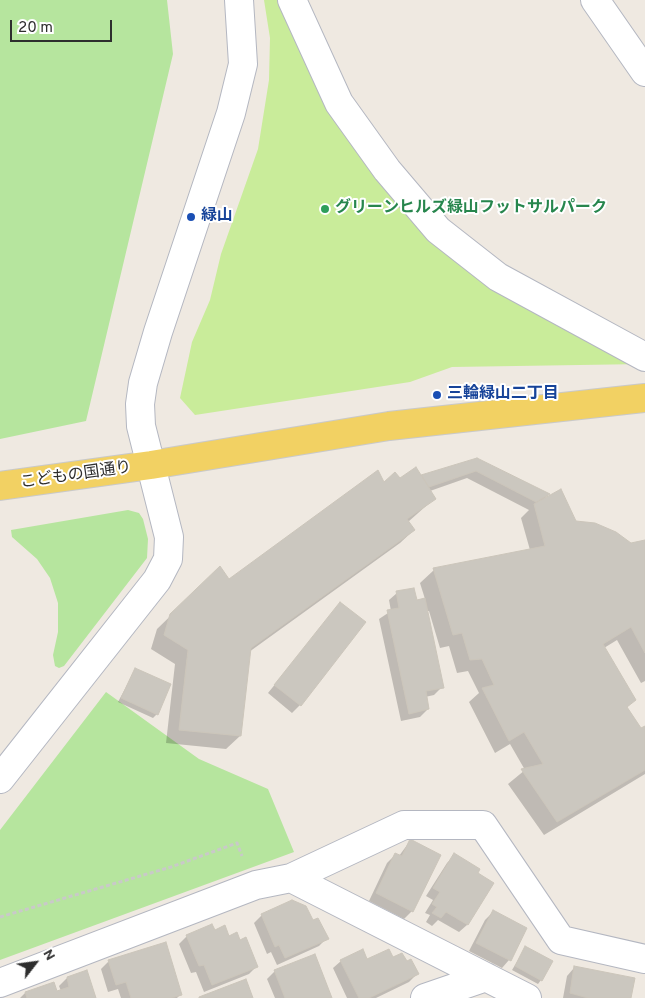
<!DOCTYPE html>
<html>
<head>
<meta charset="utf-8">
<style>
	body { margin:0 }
	#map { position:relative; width:645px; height:998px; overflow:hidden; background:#efe9e1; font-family:Overpass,sans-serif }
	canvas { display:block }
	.north { position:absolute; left:10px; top:938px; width:50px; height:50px; -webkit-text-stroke:4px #fff; paint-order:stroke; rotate:60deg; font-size:14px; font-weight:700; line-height:20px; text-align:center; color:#2e2e2e }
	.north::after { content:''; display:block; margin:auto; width:18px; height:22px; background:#2e2e2e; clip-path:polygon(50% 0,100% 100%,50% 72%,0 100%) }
	.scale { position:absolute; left:10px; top:20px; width:102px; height:22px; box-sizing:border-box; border:2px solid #2e2e2e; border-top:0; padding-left:6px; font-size:15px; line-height:18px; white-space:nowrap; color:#2e2e2e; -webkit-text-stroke:4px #fff; paint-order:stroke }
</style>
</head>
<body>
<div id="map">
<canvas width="645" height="998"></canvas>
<div class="north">N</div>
<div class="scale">20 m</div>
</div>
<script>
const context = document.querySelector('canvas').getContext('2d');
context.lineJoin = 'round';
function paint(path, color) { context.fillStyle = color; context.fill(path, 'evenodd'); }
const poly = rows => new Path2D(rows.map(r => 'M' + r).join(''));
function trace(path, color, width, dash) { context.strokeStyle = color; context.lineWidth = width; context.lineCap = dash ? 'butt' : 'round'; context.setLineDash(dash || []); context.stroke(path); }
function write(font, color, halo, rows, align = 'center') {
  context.font = font + ' Overpass,"Noto Sans JP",sans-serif'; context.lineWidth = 4; context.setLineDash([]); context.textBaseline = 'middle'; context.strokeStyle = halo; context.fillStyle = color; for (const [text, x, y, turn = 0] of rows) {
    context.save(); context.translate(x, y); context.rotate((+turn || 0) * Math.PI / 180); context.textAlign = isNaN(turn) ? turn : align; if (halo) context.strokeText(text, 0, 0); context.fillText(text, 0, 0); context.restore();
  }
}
const green = poly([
	[0,0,167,0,173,54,86,421,0,439],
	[128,510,139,513,143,519,148,539,147,558,64,666,59,668,55,666,53,655,58,632,58,603,50,578,37,559,12,537,11,530],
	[106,692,199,759,268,789,294,852,0,960,0,830]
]);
const pitch = poly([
	[264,0,286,0,419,216,644,364,452,367,410,382,195,415,180,398,192,342,210,300,221,254,258,149,269,80,270,38]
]);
const shadow = poly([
	[477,459,548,495,544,499,575,522,631,545,645,541,645,681,641,683,617,640,604,648,634,700,626,708,641,730,645,727,645,774,544,835,508,784,525,770,510,744,495,753,469,702,479,693,468,671,457,673,449,646,440,648,429,611,427,611,442,687,434,695,425,697,428,709,420,717,401,721,379,619,391,611,389,600,397,593,416,601,425,599,420,583,434,570,530,550,521,518,529,510,467,478,430,491,435,498,408,522,414,530,400,543,249,652,240,736,226,749,166,743,175,664,151,649,157,629,220,568,229,581,384,484,421,477],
	[341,603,300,705,292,713,268,693],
	[135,670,157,714,153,718,118,702],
	[410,841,412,911,404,919,369,901,387,863,395,855,399,856],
	[455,855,476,873,492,884,467,925,459,932,438,920,432,926,426,922,430,915,425,913,433,900,426,896,447,863],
	[493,912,509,960,502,968,469,951,485,920],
	[262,915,313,921,327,938,319,946,277,965,271,952,267,954,254,923],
	[214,931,239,942,257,966,249,974,204,992,196,972,191,973,179,944,187,936],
	[526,947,541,980,538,984,512,970],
	[392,959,417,974,409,982,376,998,347,998,333,968,341,961],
	[109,961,181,994,177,998,121,998,118,989,108,992,101,969],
	[574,968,630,998,563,998,567,976],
	[275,971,331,998,275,998,267,979],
	[86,972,95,998,20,998,25,993,53,984,56,993,61,991,59,986,67,978]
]);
const building = poly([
	[477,458,550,494,536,502,476,471,429,487,421,475,477,458],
	[416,467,436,499,407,519,415,530,251,648,241,736,179,730,188,650,164,635,170,614,220,566,229,579,378,470,384,482,395,472,400,478,416,467],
	[561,489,576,521,595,523,616,532,631,543,645,540,645,653,631,627,603,644,636,700,627,707,641,728,645,726,645,770,557,822,521,769,543,764,524,732,509,741,482,688,494,685,482,659,470,660,462,633,453,635,433,568,545,546,534,504,561,489],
	[414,588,417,600,425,598,444,688,426,691,429,709,409,714,387,610,399,608,396,591,414,588],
	[340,602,366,622,301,706,274,685,340,602],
	[135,668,171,684,158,715,121,698,135,668],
	[410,839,441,855,413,912,376,893,395,853,402,856,410,839],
	[454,853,480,869,478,873,494,883,468,925,446,912,441,918,432,913,437,907,432,904,440,892,433,888,454,853],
	[292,900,306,906,313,920,318,918,329,939,285,958,279,945,275,947,261,914,292,900],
	[493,910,527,928,511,961,476,943,493,910],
	[212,924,215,930,225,925,229,936,237,932,240,940,246,937,258,967,212,985,204,965,199,966,186,935,212,924],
	[166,942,182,995,171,998,131,998,126,982,116,985,108,960,166,942],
	[525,946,553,961,542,981,515,966,525,946],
	[363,949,367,959,389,949,393,957,402,953,407,961,411,959,419,974,369,998,359,998,340,960,363,949],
	[315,954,332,998,285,998,274,970,315,954],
	[574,966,635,978,631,998,588,998,570,993,574,966],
	[87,970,96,998,27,998,25,992,54,982,57,991,69,987,67,977,87,970],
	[246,979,253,998,199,998,199,997,246,979]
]);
const path = poly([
	[0,917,171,867,237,843,242,856]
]);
const minor = poly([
	[292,0,339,103,387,170,438,230,498,277,645,357],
	[595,0,645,72],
	[0,779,157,580,168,559,169,537,141,426,140,404,143,383,158,332,231,113,243,64,239,0],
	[291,878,404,825,483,825,561,940,645,959],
	[0,983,256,885,291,878,527,998],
	[425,998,486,977]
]);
const major = poly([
	[0,486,151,465,389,426,645,398]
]);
const markers = [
	[325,209,5,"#2e9e5b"],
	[191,217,5,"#1a4fb4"],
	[437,395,5,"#1a4fb4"]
];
const leisureNames = [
	["グリーンヒルズ緑山フットサルパーク",335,209]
];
const transitNames = [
	["緑山",201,217],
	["三輪緑山二丁目",447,395]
];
const streetNames = [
	["こどもの国通り",76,476,-8]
];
paint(green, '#b6e59e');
paint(pitch, '#c9ec9a');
paint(shadow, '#0003');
paint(building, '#cbc7bf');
trace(building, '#cbc5ba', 1);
trace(minor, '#b4b7c1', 30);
trace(major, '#c9c9c9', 30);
trace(path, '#c9c9c9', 3, [4, 2.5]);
trace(minor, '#fff', 28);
trace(major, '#f2d163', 28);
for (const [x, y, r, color] of markers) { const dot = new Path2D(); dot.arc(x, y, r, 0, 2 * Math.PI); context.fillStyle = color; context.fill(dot); trace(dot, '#fff', 2); }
write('bold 16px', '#27864d', '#fff', leisureNames, 'left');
write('bold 16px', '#164399', '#fff', transitNames, 'left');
write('16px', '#2e2e2e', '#fff', streetNames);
</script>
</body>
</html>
